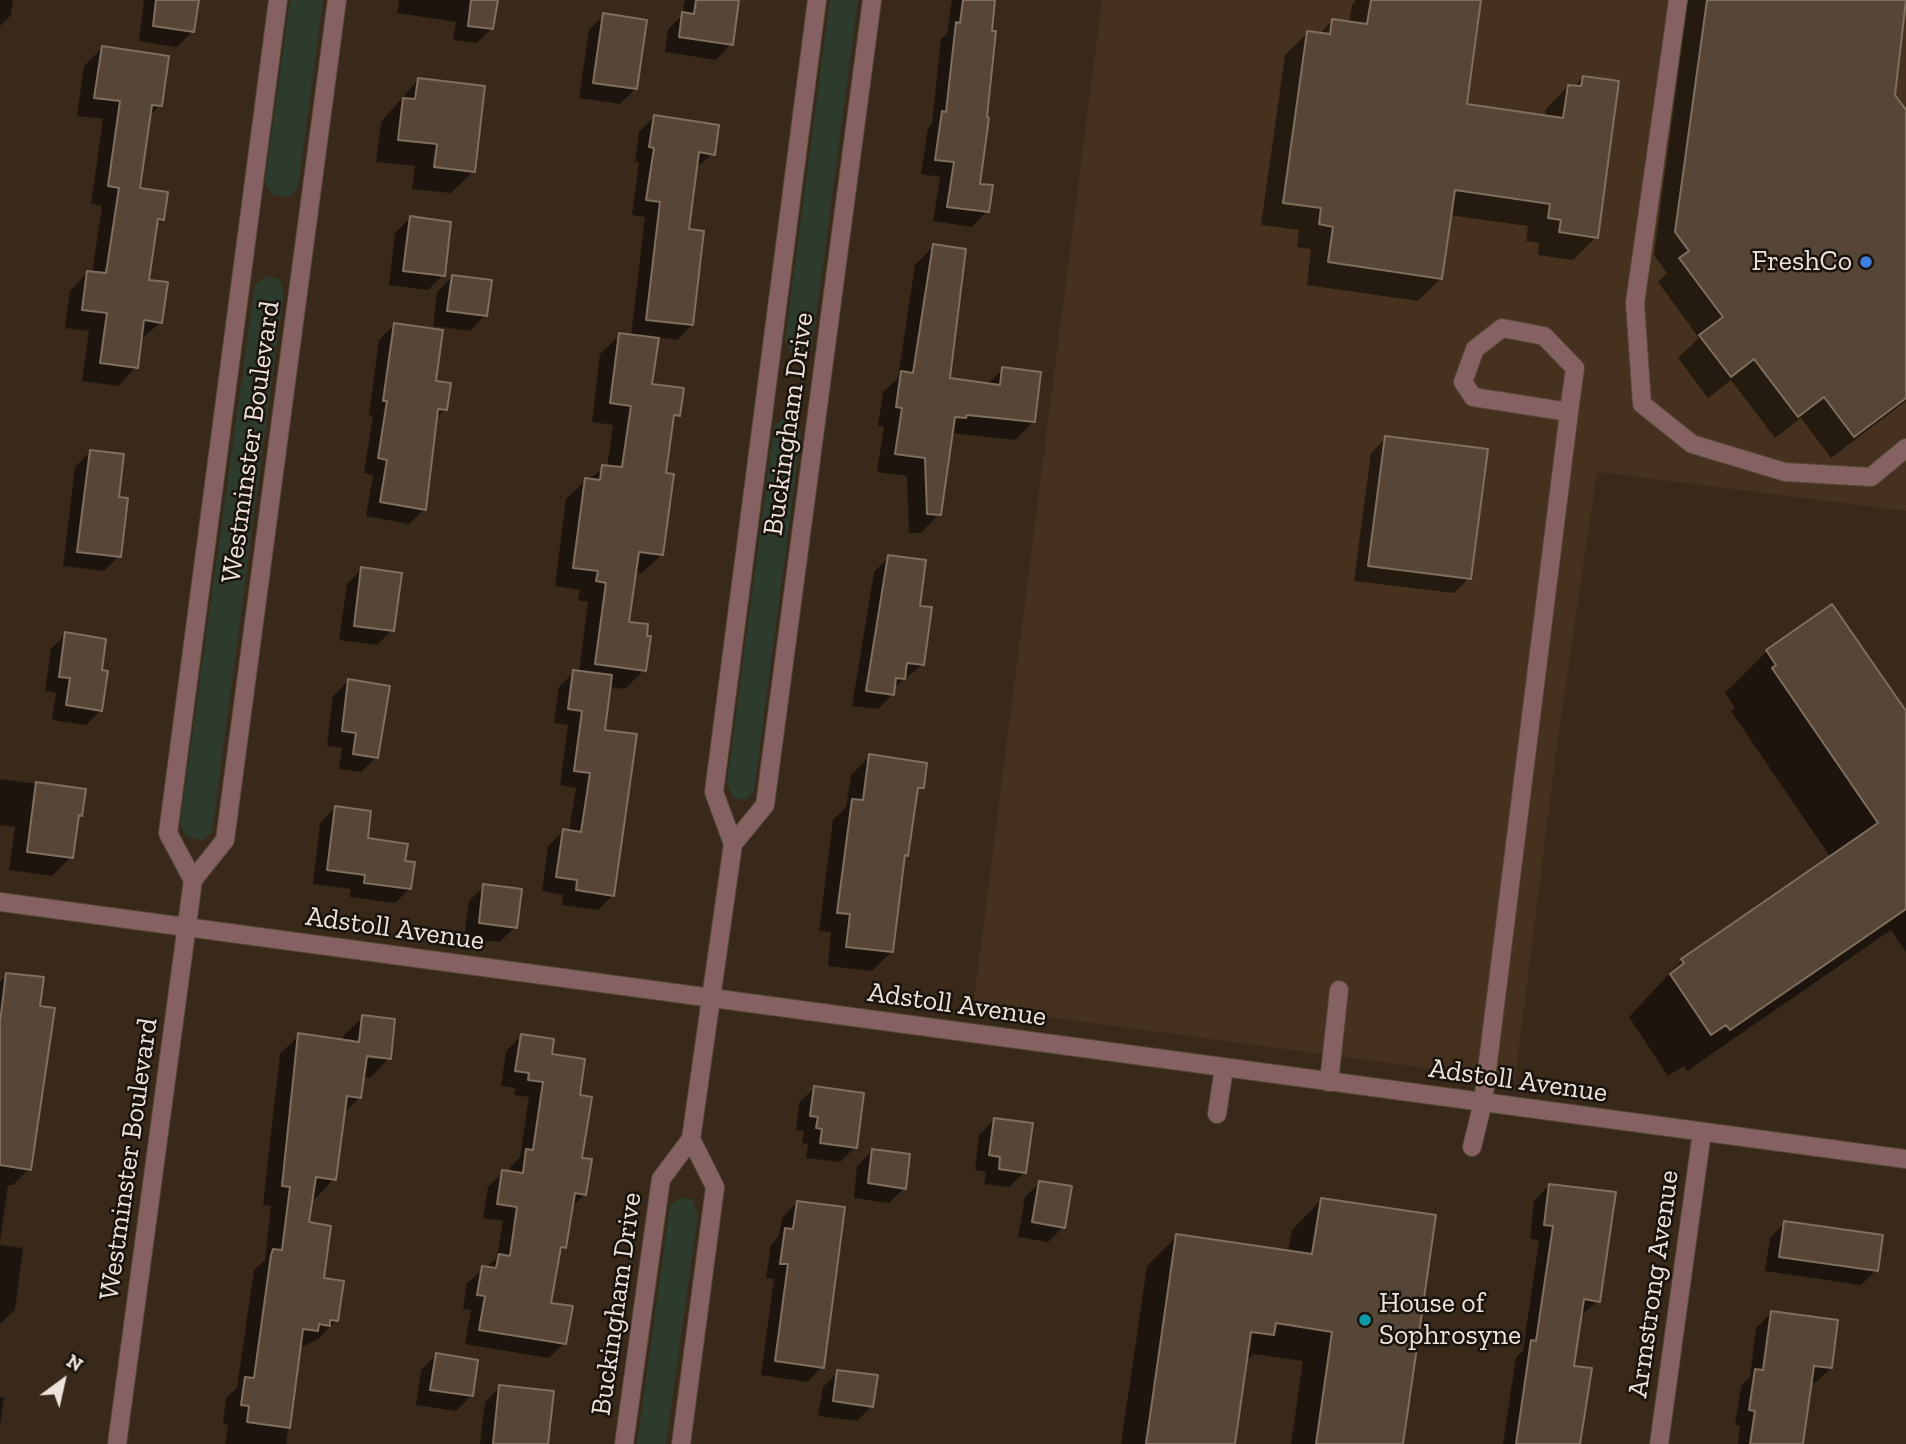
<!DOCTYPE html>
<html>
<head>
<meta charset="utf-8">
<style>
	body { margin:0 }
	#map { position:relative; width:1906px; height:1444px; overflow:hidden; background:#38291a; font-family:"Zilla Slab",serif }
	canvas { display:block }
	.north { position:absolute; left:28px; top:1346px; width:70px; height:70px; -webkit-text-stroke:5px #1a130d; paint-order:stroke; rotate:33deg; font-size:19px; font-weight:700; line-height:28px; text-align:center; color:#ede3da }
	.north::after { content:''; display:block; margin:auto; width:24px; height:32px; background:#ede3da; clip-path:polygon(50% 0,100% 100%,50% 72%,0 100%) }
</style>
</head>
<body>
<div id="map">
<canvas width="1906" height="1444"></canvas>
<div class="north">N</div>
</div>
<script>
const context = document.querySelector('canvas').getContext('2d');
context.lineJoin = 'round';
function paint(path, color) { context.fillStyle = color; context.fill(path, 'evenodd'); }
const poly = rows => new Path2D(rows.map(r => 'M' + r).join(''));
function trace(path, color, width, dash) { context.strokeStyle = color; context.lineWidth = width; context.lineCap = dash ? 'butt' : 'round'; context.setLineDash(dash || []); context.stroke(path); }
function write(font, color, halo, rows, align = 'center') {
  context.font = font + ' "Zilla Slab",serif'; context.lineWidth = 5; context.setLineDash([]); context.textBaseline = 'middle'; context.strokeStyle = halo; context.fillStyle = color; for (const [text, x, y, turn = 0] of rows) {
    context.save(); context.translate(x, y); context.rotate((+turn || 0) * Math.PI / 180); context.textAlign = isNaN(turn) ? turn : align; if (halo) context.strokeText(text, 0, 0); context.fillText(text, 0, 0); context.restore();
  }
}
const built = poly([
	[1102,0,1906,0,1906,511,1597,472,1557,745,1515,1080,973,1007]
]);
const green = poly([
	[290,0,323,0,298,189,288,198,271,194,265,181],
	[830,0,858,0,812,348,803,355,791,354,785,339],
	[266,276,278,278,284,291,212,832,202,840,186,836,180,823,255,284],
	[783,419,795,420,801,435,754,792,745,800,733,797,727,783,774,426],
	[679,1198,692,1199,698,1214,666,1444,637,1444,670,1206]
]);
const shadow = poly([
	[0,0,13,0,11,15,0,26],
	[144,0,197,0,192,32,177,47,139,41],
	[399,0,496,0,492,28,477,43,453,40,456,22,397,13],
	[685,0,738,0,731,44,716,60,665,52,668,29,682,16],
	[952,0,994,0,978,185,987,211,972,227,933,221,940,177,921,174,928,128,932,123,941,39,947,34],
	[1356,0,1479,0,1465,106,1544,117,1546,109,1568,86,1574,87,1583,77,1596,237,1573,260,1538,255,1539,243,1526,241,1528,226,1449,215,1441,278,1418,301,1307,285,1311,249,1297,247,1299,230,1261,225,1285,55,1307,33,1319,34,1332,21,1349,23,1352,5],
	[1688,0,1906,0,1887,141,1906,127,1906,401,1831,458,1801,418,1775,438,1731,380,1708,398,1678,358,1699,338,1658,282,1667,273,1654,255],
	[604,15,635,89,620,104,579,98,589,30],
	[102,48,160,105,149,116,138,189,162,219,155,226,147,281,160,323,140,340,136,367,118,386,82,381,89,331,65,328,70,291,88,272,92,273,102,206,91,204,103,119,77,116,84,66],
	[418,80,474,171,451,193,412,189,415,166,376,162,381,122],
	[654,117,713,154,695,168,687,231,692,325,677,340,657,337,650,386,678,415,671,422,664,475,662,554,642,573,634,572,627,623,644,670,625,689,609,687,603,731,613,895,598,910,562,905,563,895,542,891,548,846,563,831,569,832,576,788,560,785,568,725,554,723,559,687,574,672,579,672,588,602,578,600,580,590,555,586,566,499,586,480,607,467,613,425,592,422,600,354,620,335,631,336,645,217,632,215,639,162,635,162,639,132],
	[410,218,443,275,428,290,389,285,395,233],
	[934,246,948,380,987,385,1003,369,1034,421,1015,440,951,433,939,514,921,533,909,533,907,476,877,472,884,426,878,426,883,392,898,378,915,265],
	[452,277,485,315,470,331,433,326,437,292],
	[394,325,435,382,445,409,435,419,424,509,409,524,366,516,373,475,364,473,373,416,369,415,379,340],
	[1386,438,1469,578,1454,593,1354,581,1371,453],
	[90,452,117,498,119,556,104,571,63,566,75,467],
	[889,557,918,607,922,665,893,688,893,694,878,709,852,706,874,572],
	[362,569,392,630,377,645,339,640,347,584],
	[66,634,100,672,101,710,86,725,52,720,56,693,45,691,51,649],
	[1767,651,1906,714,1906,952,1891,930,1687,1071,1684,1066,1668,1076,1629,1017,1682,960,1831,858,1731,711,1735,708,1725,693],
	[348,681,376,757,361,772,339,769,342,748,327,746,333,696],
	[870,756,922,787,915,794,907,855,903,859,891,952,872,971,828,966,831,932,819,931,833,820,846,807,851,775],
	[0,779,84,790,71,857,52,876,9,870,15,827,0,825],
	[335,808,366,840,403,862,410,888,395,903,350,897,351,889,313,884,320,823],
	[484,886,515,927,500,942,464,938,469,901],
	[7,975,38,1008,29,1169,13,1185,8,1185,0,1242,0,982],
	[363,1017,389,1058,370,1078,362,1077,359,1098,343,1114,334,1179,315,1199,311,1198,307,1224,337,1320,317,1340,299,1348,286,1444,225,1444,228,1425,223,1424,226,1398,237,1388,254,1270,265,1260,271,1206,263,1205,280,1054,299,1035,343,1041,343,1036],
	[375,1055,375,1059,358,1057],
	[521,1036,550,1055,578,1097,585,1194,571,1208,565,1247,558,1254,549,1304,564,1343,549,1358,465,1344,471,1310,463,1309,467,1283,497,1258,503,1221,483,1218,488,1187,503,1172,510,1173,511,1166,520,1157,529,1097,514,1095,515,1088,501,1086,506,1051],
	[814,1088,855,1147,840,1162,806,1158,808,1144,802,1143,804,1131,796,1130,799,1103],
	[994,1120,1025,1172,1009,1187,984,1184,986,1172,975,1170,979,1135],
	[872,1151,904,1188,889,1203,854,1198,857,1166],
	[1040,1182,1063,1227,1048,1242,1018,1237,1025,1197],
	[1549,1185,1598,1301,1580,1316,1572,1367,1579,1444,1503,1444,1516,1357,1523,1351,1539,1240,1530,1239,1534,1201],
	[1321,1200,1401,1444,1291,1444,1303,1361,1253,1354,1245,1362,1233,1444,1121,1444,1147,1266,1177,1236,1288,1252,1292,1230],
	[797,1202,822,1367,807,1382,761,1375,774,1279,766,1278,771,1245,779,1236,782,1218],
	[1785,1223,1876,1270,1861,1285,1765,1271,1770,1238],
	[0,1245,23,1248,15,1310,0,1324],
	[1771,1313,1831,1368,1815,1383,1810,1382,1801,1444,1738,1444,1740,1425,1735,1425,1741,1386,1750,1377,1756,1328],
	[436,1355,471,1396,456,1411,416,1405,421,1370],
	[838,1372,872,1406,857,1421,818,1416,823,1387],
	[500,1387,546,1444,480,1444,485,1402],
	[0,1397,4,1397,0,1427]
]);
const building = poly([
	[156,0,199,0,194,32,153,26,156,0],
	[471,0,498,0,493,29,468,26,471,0],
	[696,0,739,0,733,45,679,37,682,12,694,14,696,0],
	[963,0,995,0,992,31,996,31,987,117,989,118,980,184,993,185,989,212,947,207,954,162,935,160,942,111,946,112,956,22,960,23,963,0],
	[1371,0,1481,0,1467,104,1563,118,1568,85,1581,86,1583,76,1619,81,1598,238,1559,232,1561,220,1548,218,1550,204,1455,190,1442,279,1328,262,1333,227,1319,224,1321,208,1283,203,1307,31,1330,34,1332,19,1367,24,1371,0],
	[1707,0,1906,0,1895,95,1906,110,1906,398,1854,437,1824,397,1798,417,1754,359,1731,377,1699,335,1723,317,1679,258,1689,251,1675,232,1707,0],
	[603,13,647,20,637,89,593,83,603,13],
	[102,46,169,56,162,106,152,105,140,188,168,192,164,220,158,219,149,280,168,282,162,323,144,320,138,368,100,363,107,313,82,310,87,271,106,273,119,188,108,186,120,101,94,98,102,46],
	[418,78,485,86,475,172,434,167,437,144,398,140,403,98,415,99,418,78],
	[654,115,719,125,715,155,699,152,689,229,704,231,693,325,646,320,660,202,646,200,654,148,649,147,654,115],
	[410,216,451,222,445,276,403,271,410,216],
	[933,244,966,249,950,378,1000,385,1002,367,1041,372,1035,422,967,415,966,418,955,417,941,515,927,514,925,458,895,454,902,408,896,407,901,371,913,373,933,244],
	[452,275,492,280,487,316,447,311,452,275],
	[394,323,443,330,436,381,451,383,447,410,438,409,426,510,380,502,387,460,378,458,387,401,383,401,394,323],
	[619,333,659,338,652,384,684,388,680,416,674,415,666,473,674,474,663,555,639,552,629,622,648,624,647,636,651,636,646,671,595,664,606,583,596,581,598,571,573,568,585,478,600,480,602,465,622,467,631,406,610,403,619,333],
	[1385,436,1488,449,1471,579,1368,566,1385,436],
	[90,450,124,454,119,497,128,498,121,557,77,552,90,450],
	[888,555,926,560,920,606,932,607,924,665,907,663,905,679,896,678,894,695,866,691,888,555],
	[361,567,402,573,394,631,354,626,361,567],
	[1832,604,1906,711,1906,909,1730,1030,1726,1025,1711,1035,1670,974,1684,963,1681,959,1878,823,1772,668,1776,665,1766,650,1832,604],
	[65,632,106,639,102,670,108,671,102,711,66,705,70,678,59,677,65,632],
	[573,670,612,675,605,730,637,734,614,896,576,890,577,880,556,877,563,829,581,832,590,773,574,771,582,711,568,709,573,670],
	[348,679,390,686,378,758,353,754,356,733,342,731,348,679],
	[869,754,927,763,924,788,918,788,908,856,905,855,893,952,846,947,850,914,837,913,852,799,863,800,869,754],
	[36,782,86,789,82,816,79,815,73,858,27,852,36,782],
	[335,806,371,811,368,838,408,844,405,861,415,862,411,889,364,883,365,875,327,870,335,806],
	[483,884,522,889,517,928,479,923,483,884],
	[6,973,44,977,40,1006,55,1008,31,1170,0,1165,0,1022,6,973],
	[362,1015,395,1019,391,1059,367,1056,361,1098,347,1096,336,1180,316,1177,309,1222,331,1226,324,1278,344,1281,338,1321,330,1320,330,1326,319,1324,318,1331,303,1329,290,1428,247,1422,249,1406,241,1405,245,1377,254,1378,271,1255,273,1249,282,1250,290,1187,282,1186,298,1033,359,1042,362,1015],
	[521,1034,554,1039,552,1054,585,1059,580,1095,592,1097,582,1158,592,1159,586,1195,575,1193,566,1248,561,1247,551,1303,573,1306,566,1344,479,1330,485,1296,477,1295,482,1266,496,1268,499,1254,510,1256,517,1207,497,1204,502,1170,523,1173,526,1149,533,1150,543,1082,528,1080,529,1073,515,1071,521,1034],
	[814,1086,864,1093,857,1148,820,1143,822,1129,816,1128,818,1117,810,1116,814,1086],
	[994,1118,1033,1123,1026,1173,999,1169,1000,1157,989,1155,994,1118],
	[872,1149,910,1154,906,1189,868,1183,872,1149],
	[1039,1181,1072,1186,1065,1228,1032,1222,1039,1181],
	[1549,1184,1616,1192,1600,1302,1584,1299,1574,1366,1592,1368,1580,1444,1516,1444,1531,1340,1536,1341,1553,1226,1544,1225,1549,1184],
	[1321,1198,1436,1215,1403,1444,1316,1444,1332,1332,1276,1323,1274,1335,1251,1332,1235,1444,1146,1444,1176,1234,1312,1254,1321,1198],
	[797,1201,845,1207,824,1368,775,1361,788,1264,780,1264,785,1228,793,1229,797,1201],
	[1784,1221,1883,1235,1878,1271,1779,1257,1784,1221],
	[1771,1311,1838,1320,1832,1368,1814,1366,1803,1444,1750,1444,1755,1411,1749,1410,1755,1369,1763,1370,1771,1311],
	[436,1353,478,1360,473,1396,430,1390,436,1353],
	[837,1370,878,1375,873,1407,833,1401,837,1370],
	[499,1385,554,1391,548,1444,493,1444,499,1385]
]);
const lane = poly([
	[1678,0,1635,303,1642,404,1692,444,1785,472,1871,477,1906,448],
	[1329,1082,1339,990],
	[1217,1114,1224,1068],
	[1472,1147,1483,1102,1569,412,1575,368,1544,336,1502,328,1475,349,1463,382,1473,397,1569,412]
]);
const street = poly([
	[733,844,765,805,872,0],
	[193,880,168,833,278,0],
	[0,902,1906,1159],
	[117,1444,193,880,225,840,337,0],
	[624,1444,661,1179,691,1139,733,844,714,792,817,0],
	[681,1444,715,1187,691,1139],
	[1659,1444,1702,1132]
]);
const markers = [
	[1866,262,7,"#3f7fe0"],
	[1365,1320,7,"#0f9aa8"]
];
const poiNames = [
	["FreshCo",1852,262],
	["House of",1379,1304,"left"],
	["Sophrosyne",1379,1336,"left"]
];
const streetNames = [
	["Buckingham Drive",789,424,-82],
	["Westminster Boulevard",251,442,-82],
	["Adstoll Avenue",395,929,8],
	["Adstoll Avenue",957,1005,8],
	["Adstoll Avenue",1518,1081,8],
	["Westminster Boulevard",129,1159,-82],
	["Armstrong Avenue",1654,1284,-82],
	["Buckingham Drive",617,1304,-82]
];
paint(built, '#45311d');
paint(green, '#2d3b2c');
paint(shadow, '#0007');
paint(building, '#564637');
trace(building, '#806f5e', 2);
trace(lane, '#554739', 20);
trace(street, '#554739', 20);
trace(lane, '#856261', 18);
trace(street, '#856261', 18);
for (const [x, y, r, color] of markers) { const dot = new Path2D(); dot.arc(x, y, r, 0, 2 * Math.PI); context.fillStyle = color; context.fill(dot); trace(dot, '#1a130d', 2.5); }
write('28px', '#ede3da', '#1a130d', poiNames, 'right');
write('28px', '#ede3da', '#1a130d', streetNames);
</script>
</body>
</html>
